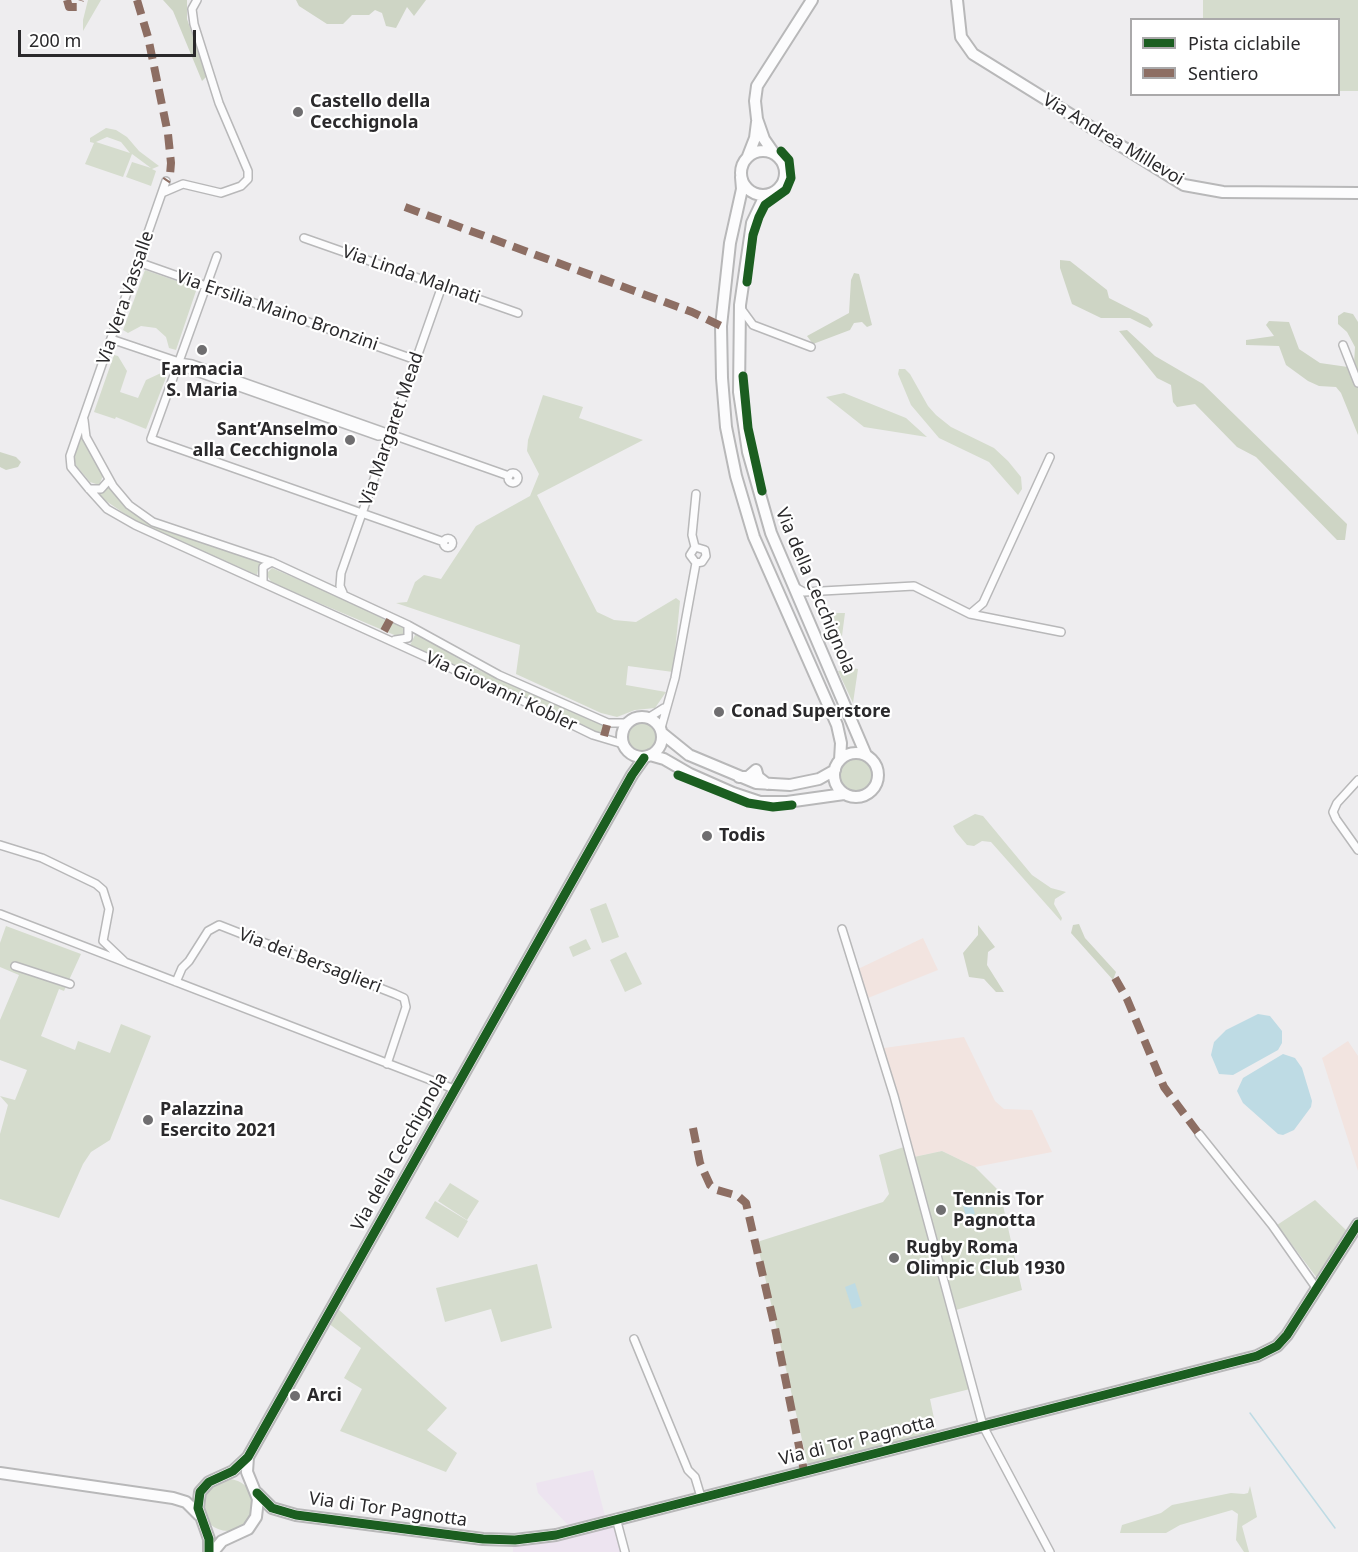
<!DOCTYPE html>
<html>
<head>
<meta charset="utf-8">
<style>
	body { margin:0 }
	#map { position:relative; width:1358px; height:1552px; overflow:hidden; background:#eeedef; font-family:"Noto Sans",sans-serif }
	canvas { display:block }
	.legend { position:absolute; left:1130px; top:18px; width:210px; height:78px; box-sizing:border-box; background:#fff; border:2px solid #aaa9aa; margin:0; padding:8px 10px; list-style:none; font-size:18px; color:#2a292b }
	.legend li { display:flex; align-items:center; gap:12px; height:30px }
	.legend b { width:30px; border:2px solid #aaa9aa }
	.scale { position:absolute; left:18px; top:30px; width:178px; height:27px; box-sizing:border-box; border:3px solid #2a292b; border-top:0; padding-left:8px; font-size:18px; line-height:21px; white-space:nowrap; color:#2a292b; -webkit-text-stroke:4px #fff; paint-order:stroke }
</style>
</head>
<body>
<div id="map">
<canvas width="1358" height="1552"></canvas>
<ul class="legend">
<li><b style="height:8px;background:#1b5e20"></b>Pista ciclabile</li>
<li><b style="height:8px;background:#8d6e63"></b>Sentiero</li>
</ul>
<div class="scale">200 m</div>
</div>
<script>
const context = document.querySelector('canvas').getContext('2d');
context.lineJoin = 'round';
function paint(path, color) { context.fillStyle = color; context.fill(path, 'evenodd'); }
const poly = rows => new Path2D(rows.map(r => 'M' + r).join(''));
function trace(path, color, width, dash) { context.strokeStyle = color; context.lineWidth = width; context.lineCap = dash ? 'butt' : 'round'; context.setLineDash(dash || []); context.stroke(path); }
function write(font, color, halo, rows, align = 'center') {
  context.font = font + ' "Noto Sans",sans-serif'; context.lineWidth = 4.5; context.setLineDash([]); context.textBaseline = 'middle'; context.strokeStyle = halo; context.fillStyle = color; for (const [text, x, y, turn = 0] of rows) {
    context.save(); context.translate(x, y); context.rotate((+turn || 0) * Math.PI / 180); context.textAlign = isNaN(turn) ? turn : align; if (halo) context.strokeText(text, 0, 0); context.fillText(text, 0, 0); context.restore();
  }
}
const commercial = poly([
	[593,1470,605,1516,568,1525,538,1493,536,1483],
	[614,1523,622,1552,513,1552,513,1545,542,1542]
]);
const industrial = poly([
	[923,938,938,970,868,998,858,969],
	[964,1037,995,1101,1004,1109,1032,1110,1052,1152,975,1167,942,1151,914,1157,884,1048],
	[1348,1041,1358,1056,1358,1171,1322,1058]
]);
const green = poly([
	[88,0,101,0,83,31,83,20],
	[1203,0,1358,0,1358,91,1339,91,1338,20,1203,19],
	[106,128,116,130,127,137,139,151,159,166,152,169,156,171,151,186,126,177,132,162,151,168,132,154,123,177,85,164,94,143,90,142,90,138],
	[107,137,121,142,130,153,96,142],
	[145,270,197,288,176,350,169,348,166,337,156,328,141,326,128,333,123,330],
	[114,355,118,356,127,371,120,392,138,398,146,380,161,373,167,375,146,429,116,417,115,419,94,412],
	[899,369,905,369,910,374,928,406,936,415,951,427,994,448,1008,461,1021,477,1022,489,1018,495,989,462,939,438,911,405,898,374],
	[844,393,906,418,927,437,864,427,826,397],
	[543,395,583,407,579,418,643,440,537,495,597,612,614,620,636,622,676,598,680,601,673,672,628,666,626,685,666,692,655,708,635,710,617,717,601,713,516,674,520,645,396,603,407,602,415,582,424,575,441,579,476,526,530,496,539,474,527,451,528,440],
	[82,436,103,476,99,485,90,482,74,463,73,458],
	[109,487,135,514,161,529,265,561,259,566,257,575,135,521,96,494],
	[272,568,316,587,323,587,405,627,406,636,399,637,272,583,266,574],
	[831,613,845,613,842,636,841,635],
	[416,633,474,668,606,725,603,735,410,645],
	[852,668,858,669,853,703,838,671],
	'626 737a16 16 0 1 1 32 0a16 16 0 1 1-32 0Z',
	'839 775a17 17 0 1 1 34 0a17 17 0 1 1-34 0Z',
	[975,814,983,816,1032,875,1051,888,1066,892,1055,899,1054,904,1062,918,1061,921,991,842,982,841,974,846,967,845,956,832,953,826],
	[606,903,619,937,602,943,590,909],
	[6,926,81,954,64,991,59,989,41,1036,75,1050,78,1041,110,1053,121,1024,151,1036,110,1140,91,1152,83,1164,59,1218,0,1199,0,1134,8,1105,0,1096,15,1100,27,1070,0,1060,0,1020,19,975,0,967,0,943],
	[586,939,591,949,573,957,569,947],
	[626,952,642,984,625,992,610,960],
	[904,1147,970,1389,930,1399,937,1433,808,1466,757,1242,883,1202,889,1194,879,1155],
	[942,1151,975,1167,1000,1192,1022,1290,956,1310,914,1157],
	[450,1183,479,1201,467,1220,438,1201],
	[1315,1200,1347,1231,1321,1278,1317,1278,1277,1225],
	[435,1201,468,1221,458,1238,425,1218],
	[537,1264,552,1328,501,1342,491,1309,445,1322,436,1288],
	[337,1308,447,1408,427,1430,457,1453,446,1472,340,1431,362,1389,344,1378,361,1348,328,1323],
	'202 1505a26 26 0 1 1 52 0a26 26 0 1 1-52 0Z',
	[1250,1486,1257,1517,1242,1526,1249,1552,1244,1552,1236,1540,1238,1514,1232,1510,1180,1525,1166,1533,1120,1533,1122,1525,1161,1513,1172,1505,1231,1493,1244,1494,1248,1493]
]);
const forest = poly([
	[163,0,187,0,187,19,207,76,202,81,173,11],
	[296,0,426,0,414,16,407,7,396,28,386,26,382,13,375,10,369,15,352,15,343,24,327,24,299,6],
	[1060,260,1070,261,1107,290,1109,298,1148,318,1153,325,1150,328,1130,318,1101,318,1072,304,1060,268],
	[854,273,859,274,872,325,867,327,862,322,854,323,850,330,813,344,807,336,849,313,851,280],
	[1344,312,1353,314,1358,322,1358,435,1341,393,1336,387,1319,386,1308,381,1286,365,1279,346,1246,345,1246,340,1274,336,1266,325,1269,321,1289,322,1299,349,1320,363,1348,367,1354,364,1355,347,1347,332,1338,324,1338,316],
	[1127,330,1155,356,1203,384,1347,524,1345,540,1337,540,1256,457,1237,447,1195,404,1177,407,1173,402,1171,385,1157,378,1119,331],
	[0,452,16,457,21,462,18,467,6,470,0,467],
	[1079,924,1085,938,1116,972,1113,980,1071,933,1073,925],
	[978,925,995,947,988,952,987,965,1004,992,996,992,984,979,969,977,963,953,978,935]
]);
const water = poly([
	[1258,1014,1270,1016,1282,1031,1282,1043,1278,1050,1233,1075,1219,1074,1211,1055,1214,1042,1226,1030],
	[1283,1054,1295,1058,1302,1068,1312,1101,1311,1107,1294,1130,1283,1135,1278,1134,1243,1103,1237,1091,1243,1078],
	[969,1193,975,1214,966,1216,960,1196],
	[855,1283,862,1306,852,1309,845,1287]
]);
const stream = poly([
	[1250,1413,1335,1528]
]);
const street = poly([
	[166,181,70,456,71,467,89,489,107,509,135,525,521,700,593,735,623,744],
	[162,193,183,184,221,193,241,186,248,179,248,171,219,103,194,24,192,9,197,0],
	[304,238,518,313],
	[217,256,151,439,444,542],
	[138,262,416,360],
	[742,310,753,325,811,347],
	[111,339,179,362,192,364,509,476],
	[1343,345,1358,383],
	[179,362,185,368,378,436,389,435],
	[84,420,86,437,113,486,129,505,153,522,272,562,408,625,499,675,608,723,629,723],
	'508 478a5 5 0 1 1 10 0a5 5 0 1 1-10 0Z',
	[89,489,101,489,109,480],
	'443.5 543a4.5 4.5 0 1 1 9 0a4.5 4.5 0 1 1-9 0Z',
	[695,547,692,535,696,494],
	[695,547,705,550,706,556,702,562,696,563],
	[695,547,690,555,696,563],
	[263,582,263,567,272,562],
	[795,587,804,592,914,586,970,614,1061,632],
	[343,593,340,586,341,573,442,286],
	[970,614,983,603,1050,457],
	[395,640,408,638,408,625],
	[648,718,664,708],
	[661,728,675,678,696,563],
	[1358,780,1337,803,1333,812,1336,819,1358,850],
	[0,845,42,858,96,884,103,890,109,909,103,941,124,961],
	[0,914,454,1089],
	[842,929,894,1096,983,1426,1050,1552],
	[15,966,70,984],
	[176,982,182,968,189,961,208,931,219,925,395,994,404,998,406,1007,387,1064],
	[1199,1134,1272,1225,1317,1289],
	[634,1339,688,1470,695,1477,701,1497],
	[616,1518,625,1552]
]);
const secondary = poly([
	[957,0,961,37,973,54,1184,185,1223,192,1358,193],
	'741 173a22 22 0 1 1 44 0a22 22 0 1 1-44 0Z',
	[773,152,764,139,757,119,755,101,757,86,812,0],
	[748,156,755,138,757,122],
	[741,177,742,189,730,243,721,326,722,378,726,427,736,476,754,537,837,725,841,743,840,760],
	[773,193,762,202,752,223,740,305,739,392,748,452,771,533,866,755],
	'622 737a20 20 0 1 1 40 0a20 20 0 1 1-40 0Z',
	[663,734,689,755,756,783,790,785,819,779,835,770],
	'834 775a22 22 0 1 1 44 0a22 22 0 1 1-44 0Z',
	[650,755,664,759,690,774,733,793,760,802,787,802,844,794],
	[739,777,748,777,756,770,758,777,767,784],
	[0,1473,173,1498,186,1502,199,1515],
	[257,1493,272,1508,296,1515,483,1539,515,1540,556,1535,1257,1356,1277,1346,1287,1335,1358,1224],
	[209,1552,209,1539,198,1508,200,1492,209,1482,233,1471,248,1457,632,775,644,758],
	[213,1552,222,1541,248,1529,256,1517,258,1499,247,1472,248,1457]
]);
const quiet = poly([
	[67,0,69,7,78,7,80,0],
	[137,0,148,37,168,134,171,163,170,175,166,181],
	[405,207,692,312,721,326],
	[384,631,390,620],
	[604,736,607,725],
	[1115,978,1127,999,1164,1087,1199,1134],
	[693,1128,700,1163,710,1185,717,1190,738,1196,746,1203,775,1328,804,1471]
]);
const cycleway = poly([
	[747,282,753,235,759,217,765,205,786,190,791,178,789,160,781,151],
	[743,376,748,428,762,491],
	[678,775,748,803,773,807,792,805],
	[257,1493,272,1508,296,1515,483,1539,515,1540,556,1535,1257,1356,1277,1346,1287,1335,1358,1224],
	[209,1552,209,1539,198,1508,200,1492,209,1482,233,1471,248,1457,632,775,644,758]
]);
const markers = [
	[298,112,6,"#6f6e70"],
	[202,350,6,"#6f6e70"],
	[350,440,6,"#6f6e70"],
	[719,712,6,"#6f6e70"],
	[707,836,6,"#6f6e70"],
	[148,1120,6,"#6f6e70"],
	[941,1210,6,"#6f6e70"],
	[894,1258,6,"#6f6e70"],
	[295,1396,6,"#6f6e70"]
];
const poiNames = [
	["Castello della",310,102],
	["Cecchignola",310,123],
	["Farmacia",202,370,"center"],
	["S. Maria",202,391,"center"],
	["Sant’Anselmo",338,430,"right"],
	["alla Cecchignola",338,451,"right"],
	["Conad Superstore",731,712],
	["Todis",719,836],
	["Palazzina",160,1110],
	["Esercito 2021",160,1131],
	["Tennis Tor",953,1200],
	["Pagnotta",953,1221],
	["Rugby Roma",906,1248],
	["Olimpic Club 1930",906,1269],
	["Arci",307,1396]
];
const streetNames = [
	["Via Andrea Millevoi",1113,140,31],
	["Via Linda Malnati",411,275,19],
	["Via Vera Vassalle",126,298,-71],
	["Via Ersilia Maino Bronzini",277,311,19],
	["Via Margaret Mead",392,429,-71],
	["Via della Cecchignola",815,591,67],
	["Via Giovanni Kobler",501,692,25],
	["Via dei Bersaglieri",310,961,21],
	["Via della Cecchignola",400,1152,-61],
	["Via di Tor Pagnotta",857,1441,-14],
	["Via di Tor Pagnotta",388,1510,8]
];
paint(commercial, '#ede4f0');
paint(industrial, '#f2e4e0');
paint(green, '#d5dccd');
paint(forest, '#ced5c5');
paint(water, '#bedbe4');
trace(stream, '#bedbe4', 1.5);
trace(street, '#b8b8b9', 10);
trace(secondary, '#b8b8b9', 14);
trace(street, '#fcfcfd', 7);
trace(secondary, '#fcfcfd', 10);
trace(quiet, '#8d6e63', 8, [15, 8]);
trace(cycleway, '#1b5e20', 9);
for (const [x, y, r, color] of markers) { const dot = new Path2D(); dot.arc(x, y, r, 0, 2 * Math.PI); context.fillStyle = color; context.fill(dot); trace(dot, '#fff', 2); }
write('bold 18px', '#2a292b', '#fff', poiNames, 'left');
write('18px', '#2a292b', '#fff', streetNames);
</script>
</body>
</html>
